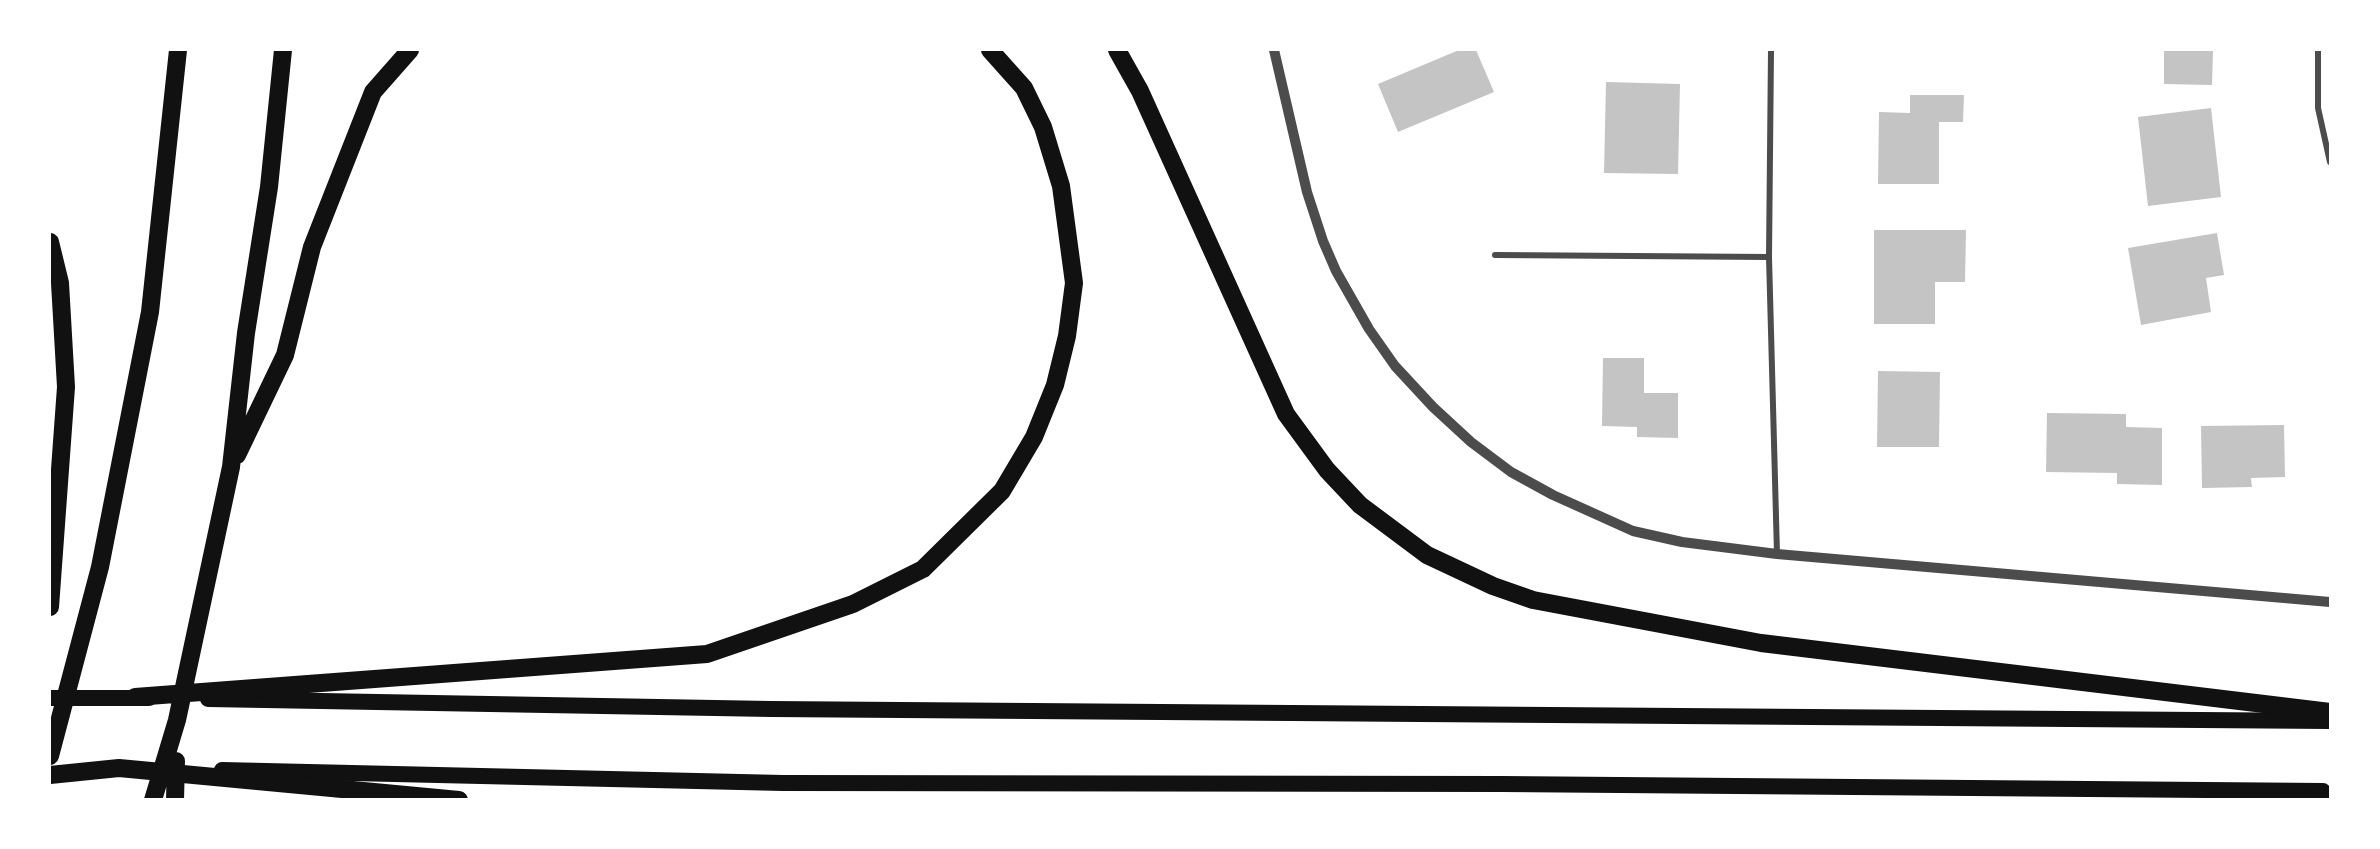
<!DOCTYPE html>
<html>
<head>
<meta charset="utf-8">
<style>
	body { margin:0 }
	#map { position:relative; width:2380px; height:849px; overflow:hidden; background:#fff; font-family:Figtree,sans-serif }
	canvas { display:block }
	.frame { position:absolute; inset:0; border:51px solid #fff; pointer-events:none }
</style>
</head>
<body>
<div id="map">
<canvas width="2380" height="849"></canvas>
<div class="frame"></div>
</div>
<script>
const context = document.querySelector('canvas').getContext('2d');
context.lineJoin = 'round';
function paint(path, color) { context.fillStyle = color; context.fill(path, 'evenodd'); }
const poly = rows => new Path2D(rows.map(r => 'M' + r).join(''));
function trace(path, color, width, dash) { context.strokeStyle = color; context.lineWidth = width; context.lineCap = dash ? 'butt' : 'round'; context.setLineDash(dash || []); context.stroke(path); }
const building = poly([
	[1459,50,1476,50,1494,92,1398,132,1378,84],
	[2164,50,2213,50,2212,85,2164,84],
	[1606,82,1680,84,1678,174,1604,173],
	[1910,95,1964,95,1963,122,1939,122,1939,184,1878,184,1879,112,1910,113],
	[2211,108,2221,197,2148,206,2138,117],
	[1874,230,1966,230,1965,282,1935,282,1935,324,1874,324],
	[2217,233,2224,275,2206,278,2211,312,2141,325,2128,248],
	[1603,358,1644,358,1644,393,1678,393,1678,438,1637,437,1637,427,1602,426],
	[1878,371,1940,372,1939,447,1877,447],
	[2047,413,2126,414,2126,427,2162,428,2162,485,2117,484,2117,473,2046,472],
	[2284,425,2285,477,2251,478,2252,487,2202,488,2201,426]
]);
const minor = poly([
	[1771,50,1769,257,1777,554],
	[2318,50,2318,108,2330,162],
	[1495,255,1769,257]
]);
const tertiary = poly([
	[1274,50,1307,192,1323,241,1336,271,1369,329,1395,366,1433,407,1471,442,1511,472,1553,495,1633,531,1682,542,1777,554,2330,602]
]);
const trunk = poly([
	[50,698,149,698],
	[208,699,771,709,2330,721],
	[222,770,783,783,1502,784,2323,791]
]);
const motorway = poly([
	[1117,50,1140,91,1286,414,1327,470,1360,505,1427,555,1493,586,1533,600,1761,643,2330,712],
	[50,242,60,283,66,387,50,607],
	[237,455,285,355,312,247,373,92,410,50],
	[135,697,707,654,853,604,923,569,1002,491,1034,437,1055,385,1067,336,1074,283,1061,186,1043,127,1024,88,990,50],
	[50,756,100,567,150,312,178,50],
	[50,775,119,768,459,800],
	[153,800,177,720,231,467,246,333,269,187,283,50],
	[175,800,176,761],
	[2304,800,2330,798]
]);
paint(building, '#c4c4c4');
trace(minor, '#4c4c4c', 6);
trace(tertiary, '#4c4c4c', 10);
trace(trunk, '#111', 16);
trace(motorway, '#111', 18);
</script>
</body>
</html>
